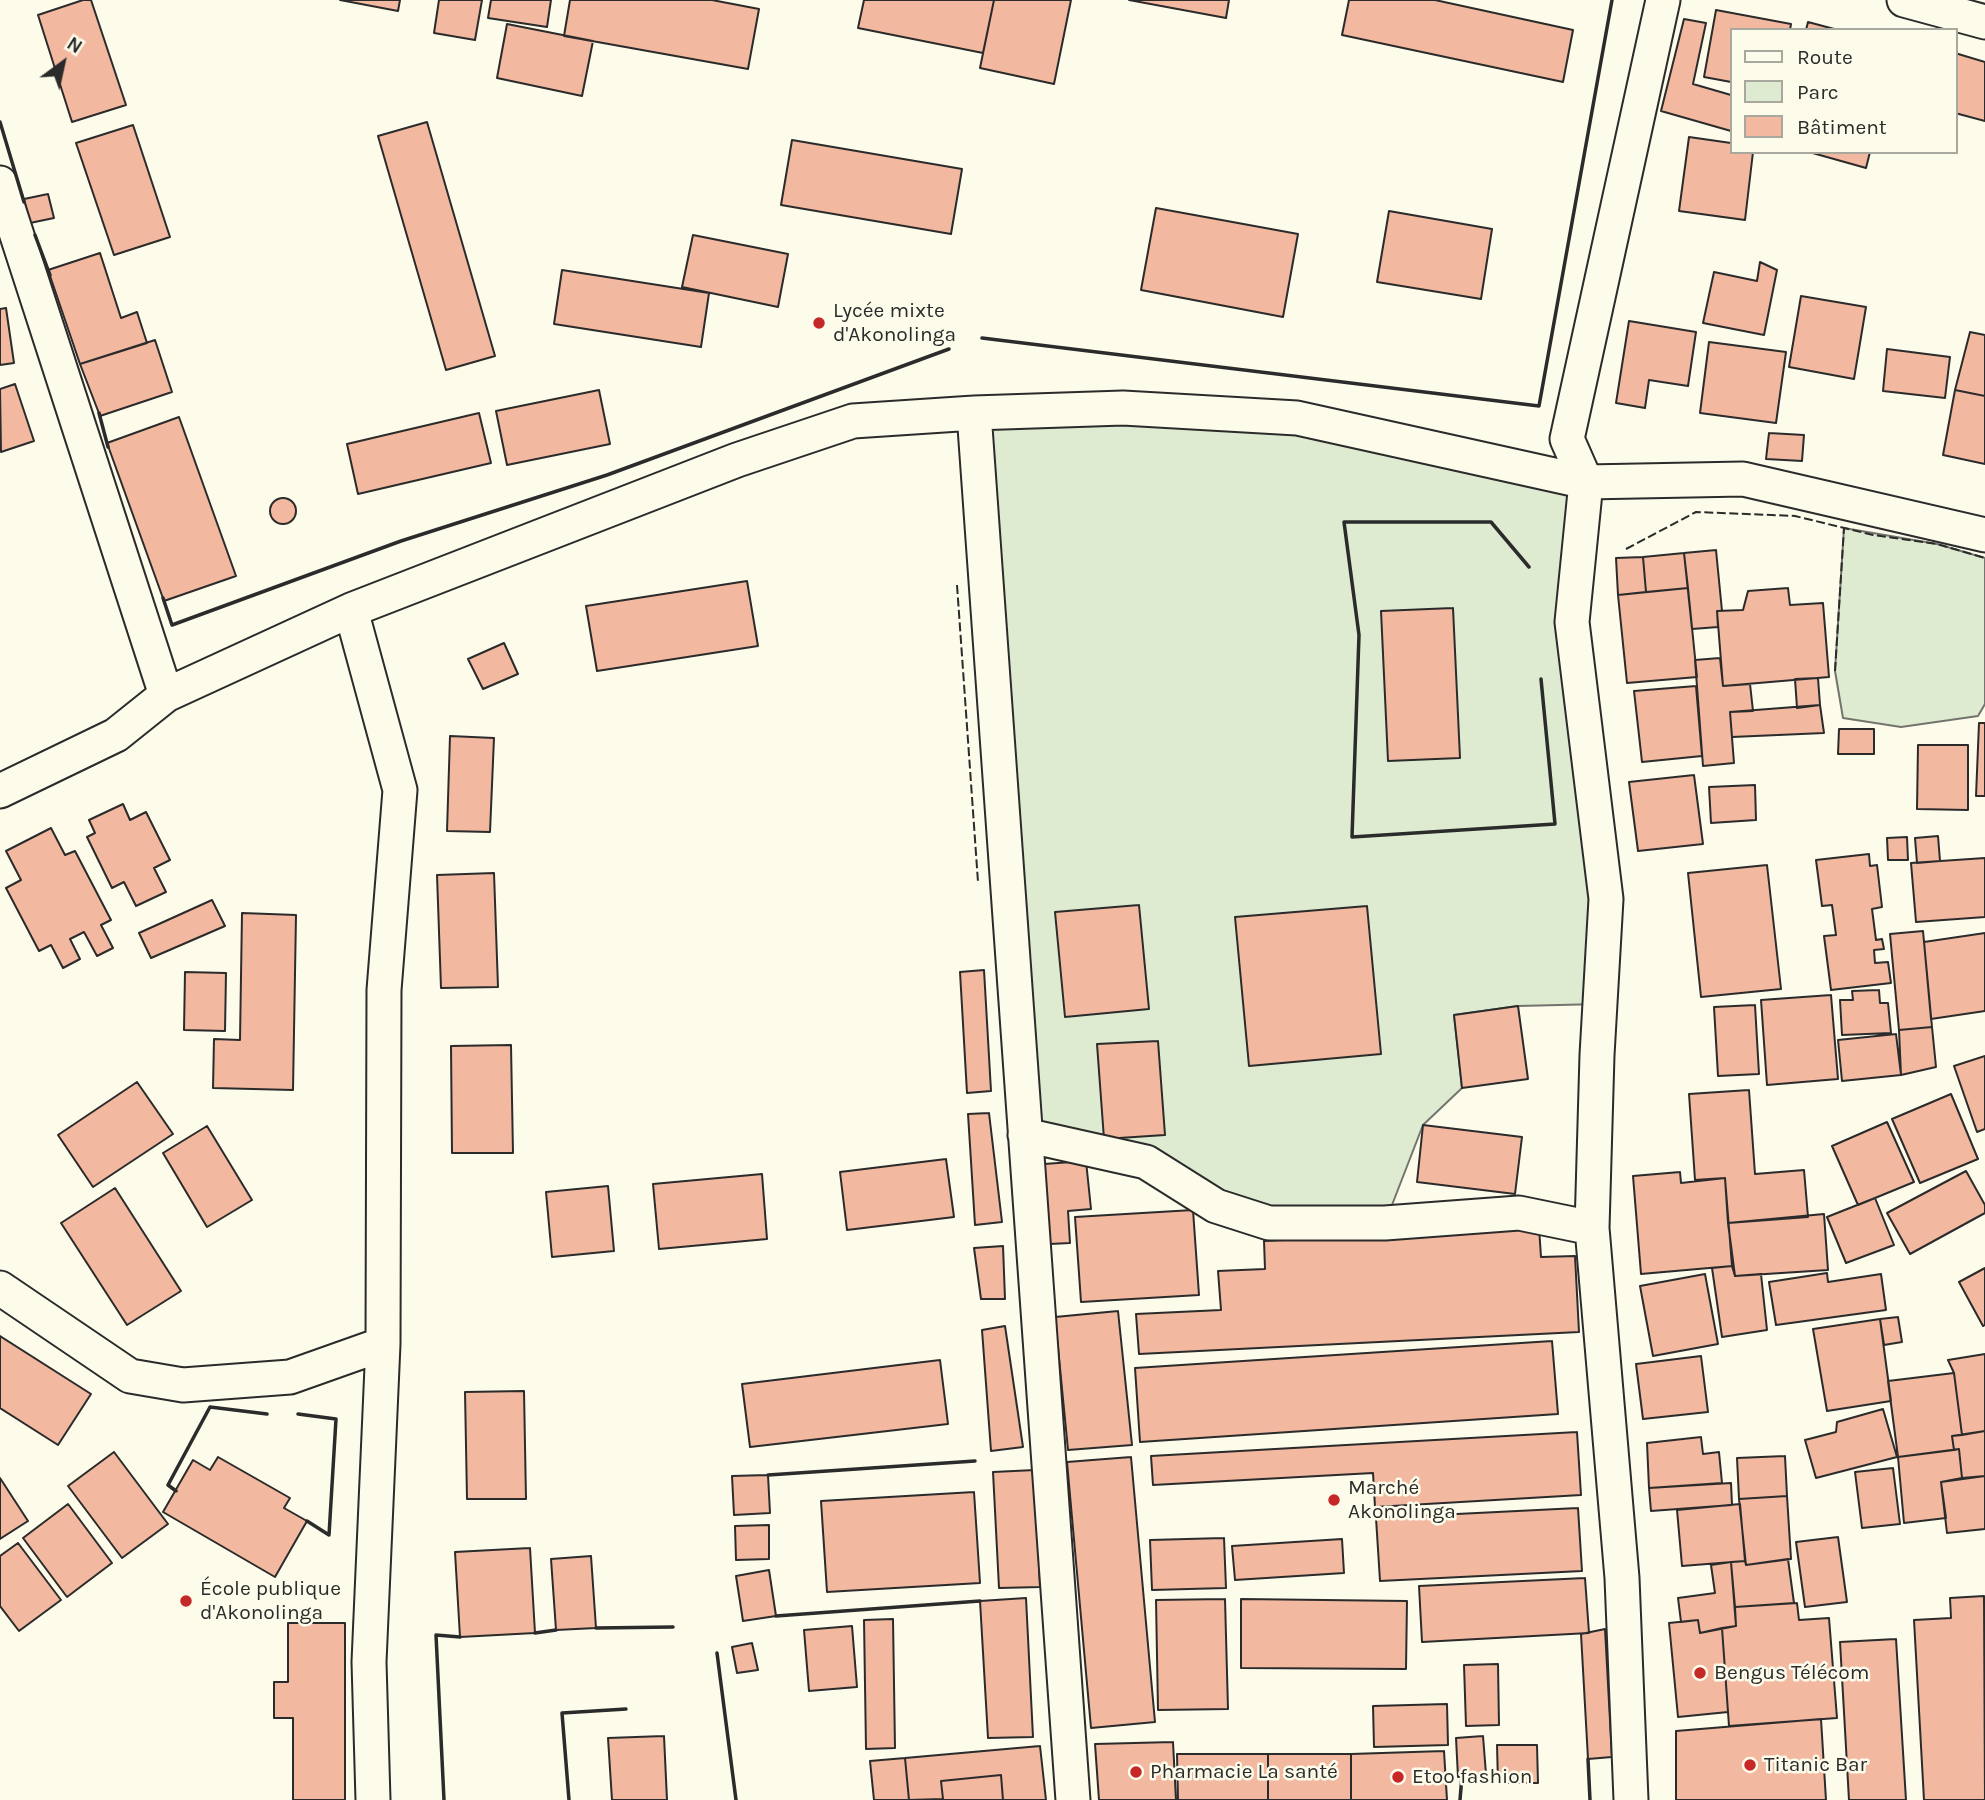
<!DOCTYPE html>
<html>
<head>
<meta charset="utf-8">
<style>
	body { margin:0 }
	#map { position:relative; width:1985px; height:1800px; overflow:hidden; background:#fdfbea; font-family:Karla,sans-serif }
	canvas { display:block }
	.legend { position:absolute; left:1730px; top:28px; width:228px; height:126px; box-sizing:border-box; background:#fdfbea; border:2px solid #a9a89e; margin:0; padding:9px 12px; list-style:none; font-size:21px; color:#2b2b2b }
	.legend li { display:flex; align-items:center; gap:14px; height:35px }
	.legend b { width:35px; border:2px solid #a9a89e }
	.north { position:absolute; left:28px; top:28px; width:70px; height:70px; -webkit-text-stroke:5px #fdfbea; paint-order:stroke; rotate:33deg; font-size:19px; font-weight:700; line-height:28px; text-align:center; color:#2b2b2b }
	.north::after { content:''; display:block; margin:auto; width:24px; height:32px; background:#2b2b2b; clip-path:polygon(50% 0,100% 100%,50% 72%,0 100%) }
</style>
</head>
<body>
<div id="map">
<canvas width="1985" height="1800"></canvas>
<ul class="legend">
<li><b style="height:9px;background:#fdfbea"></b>Route</li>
<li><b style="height:19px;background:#deebd1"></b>Parc</li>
<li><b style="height:19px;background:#f2b8a0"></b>Bâtiment</li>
</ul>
<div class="north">N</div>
</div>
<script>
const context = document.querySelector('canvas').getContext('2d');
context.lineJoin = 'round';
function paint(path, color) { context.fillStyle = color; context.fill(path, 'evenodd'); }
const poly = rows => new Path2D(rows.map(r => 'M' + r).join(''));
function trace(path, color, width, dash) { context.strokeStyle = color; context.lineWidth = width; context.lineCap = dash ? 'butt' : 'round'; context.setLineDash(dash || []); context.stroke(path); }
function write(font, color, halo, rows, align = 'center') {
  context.font = font + ' Karla,sans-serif'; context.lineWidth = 5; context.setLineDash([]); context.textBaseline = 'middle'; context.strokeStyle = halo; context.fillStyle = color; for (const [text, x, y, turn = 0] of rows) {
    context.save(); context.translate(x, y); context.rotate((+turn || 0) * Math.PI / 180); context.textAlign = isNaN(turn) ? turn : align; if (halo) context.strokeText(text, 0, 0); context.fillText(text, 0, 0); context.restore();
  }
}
const green = poly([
	[974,413,1297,418,1586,482,1572,622,1600,1004,1518,1006,1454,1015,1462,1088,1423,1125,1385,1223,1269,1223,1146,1162,1025,1135,974,413],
	[1844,528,1937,544,1985,558,1985,704,1978,716,1901,727,1843,718,1835,671,1844,528]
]);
const building = poly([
	[83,0,91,0,126,105,72,122,38,15,83,0],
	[340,0,400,0,398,11,340,0],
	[439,0,482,0,475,40,434,33,439,0],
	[491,0,551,0,547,27,488,18,491,0],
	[570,0,712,0,759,9,748,69,564,36,570,0],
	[864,0,994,0,983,53,858,28,864,0],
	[994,0,1071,0,1054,84,980,68,994,0],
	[1129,0,1229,0,1226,18,1129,0],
	[1349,0,1435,0,1573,30,1563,82,1342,35,1349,0],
	[1716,10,1791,24,1790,30,1731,30,1731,82,1704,77,1716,10],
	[1684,19,1706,23,1693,84,1731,95,1731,131,1661,111,1684,19],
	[1808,22,1838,30,1806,30,1808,22],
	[507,24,593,41,582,96,497,78,507,24],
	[1955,53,1985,62,1985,121,1955,113,1955,53],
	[427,122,495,356,446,370,378,136,427,122],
	[133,125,170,237,114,255,76,143,133,125],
	[1689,137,1731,143,1731,152,1753,152,1745,220,1679,211,1689,137],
	[792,140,962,169,951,234,781,205,792,140],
	[1809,152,1870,152,1866,168,1809,152],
	[48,194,54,218,30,223,24,199,48,194],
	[1156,208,1298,234,1283,317,1141,290,1156,208],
	[1389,211,1492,229,1481,299,1377,282,1389,211],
	[693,235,788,254,778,307,682,287,693,235],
	[100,253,121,318,137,312,147,343,80,364,48,270,100,253],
	[1760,262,1777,270,1764,335,1703,323,1714,272,1757,281,1760,262],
	[562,270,709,293,701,347,554,324,562,270],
	[1801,296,1866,307,1854,379,1789,367,1801,296],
	[6,308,14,363,0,365,0,309,6,308],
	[1629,321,1696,332,1688,386,1649,380,1645,408,1616,403,1629,321],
	[1970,332,1985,335,1985,396,1955,390,1970,332],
	[155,340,172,392,100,416,80,364,155,340],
	[1709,342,1786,352,1776,423,1700,413,1709,342],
	[1887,349,1950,357,1945,398,1883,391,1887,349],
	[15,384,34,441,1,452,0,389,15,384],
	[599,390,610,444,507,465,496,411,599,390],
	[1955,390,1985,396,1985,464,1943,455,1955,390],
	[479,413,491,463,358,494,347,444,479,413],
	[179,417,236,576,164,601,107,443,179,417],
	[1769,433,1804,435,1802,461,1766,459,1769,433],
	'270 511a13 13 0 1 1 26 0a13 13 0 1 1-26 0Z',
	[1716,550,1722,611,1717,611,1718,627,1692,629,1684,553,1716,550],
	[1684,553,1688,588,1646,592,1643,557,1684,553],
	[1643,557,1646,592,1618,595,1616,558,1643,557],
	[747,581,758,646,597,671,586,606,747,581],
	[1688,588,1697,677,1627,683,1618,595,1688,588],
	[1788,588,1790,605,1823,603,1829,677,1723,686,1717,611,1743,610,1748,591,1788,588],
	[1453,608,1460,758,1388,761,1381,611,1453,608],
	[504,643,518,674,483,689,468,659,504,643],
	[1720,658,1723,686,1750,684,1753,711,1730,712,1734,763,1703,766,1695,660,1720,658],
	[1818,678,1820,705,1797,708,1795,679,1818,678],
	[1696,686,1702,756,1642,762,1634,691,1696,686],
	[1820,705,1824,733,1732,737,1730,712,1820,705],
	[1979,723,1985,723,1985,796,1976,796,1979,723],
	[1839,729,1874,729,1874,754,1838,754,1839,729],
	[450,736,494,738,490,832,447,831,450,736],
	[1918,745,1968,745,1968,810,1917,809,1918,745],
	[1694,775,1703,844,1638,851,1629,782,1694,775],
	[1755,785,1756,820,1711,823,1709,787,1755,785],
	[123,804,130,820,146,812,170,860,154,868,166,892,136,906,124,882,112,888,87,837,95,833,89,820,123,804],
	[51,828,65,855,75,851,111,920,101,925,113,948,97,956,84,932,70,939,80,959,63,968,51,945,39,951,6,888,21,880,6,851,51,828],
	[1938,836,1940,861,1917,863,1915,838,1938,836],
	[1907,837,1908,860,1888,860,1887,838,1907,837],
	[1869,854,1870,866,1877,865,1882,907,1872,909,1876,940,1882,939,1884,949,1874,950,1875,963,1888,962,1891,983,1831,990,1824,936,1836,935,1832,905,1822,906,1816,860,1869,854],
	[1985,858,1985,917,1916,922,1911,863,1985,858],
	[1767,865,1781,989,1701,997,1688,873,1767,865],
	[494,873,498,987,441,988,437,875,494,873],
	[212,900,225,926,151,958,139,933,212,900],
	[1139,905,1149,1009,1065,1017,1055,912,1139,905],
	[1367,906,1381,1054,1249,1066,1235,917,1367,906],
	[242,913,296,915,293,1090,213,1088,214,1039,240,1040,242,913],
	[1923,931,1932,1027,1899,1030,1890,934,1923,931],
	[1985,933,1985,1011,1931,1019,1924,942,1985,933],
	[984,970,991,1091,967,1093,960,972,984,970],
	[185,972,226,973,225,1031,184,1030,185,972],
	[1879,990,1880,1003,1888,1003,1891,1033,1842,1035,1840,1000,1853,1000,1852,991,1879,990],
	[1831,995,1838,1079,1767,1085,1761,1000,1831,995],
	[1755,1005,1759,1074,1718,1076,1714,1007,1755,1005],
	[1518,1006,1528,1079,1462,1088,1454,1015,1518,1006],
	[1932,1027,1936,1067,1901,1075,1899,1030,1932,1027],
	[1896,1034,1901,1075,1842,1081,1838,1040,1896,1034],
	[1158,1041,1165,1135,1104,1139,1097,1044,1158,1041],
	[511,1045,513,1153,452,1153,451,1046,511,1045],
	[1985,1056,1985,1129,1977,1132,1954,1066,1985,1056],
	[137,1082,173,1134,93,1187,58,1135,137,1082],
	[1749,1090,1755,1174,1804,1170,1808,1217,1728,1223,1725,1178,1695,1180,1689,1094,1749,1090],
	[1951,1094,1978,1159,1920,1183,1892,1119,1951,1094],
	[989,1113,1002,1222,975,1225,968,1114,989,1113],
	[1887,1122,1914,1182,1858,1205,1832,1146,1887,1122],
	[1423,1125,1522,1137,1515,1194,1417,1182,1423,1125],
	[207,1126,252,1200,207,1227,163,1153,207,1126],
	[946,1159,954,1217,847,1230,840,1172,946,1159],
	[1086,1161,1091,1209,1068,1211,1070,1243,1050,1244,1044,1164,1086,1161],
	[1966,1171,1985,1205,1985,1213,1910,1254,1887,1213,1966,1171],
	[1680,1172,1681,1183,1725,1178,1732,1266,1641,1274,1633,1176,1680,1172],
	[762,1174,767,1239,659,1249,653,1184,762,1174],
	[608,1186,614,1251,552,1257,546,1192,608,1186],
	[115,1188,181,1291,127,1325,61,1223,115,1188],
	[1875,1198,1894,1245,1846,1263,1827,1217,1875,1198],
	[1193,1210,1199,1295,1081,1302,1075,1217,1193,1210],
	[1824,1214,1828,1270,1735,1276,1728,1223,1824,1214],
	[1539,1227,1541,1257,1575,1256,1579,1332,1139,1354,1136,1314,1221,1310,1218,1271,1265,1269,1264,1241,1539,1227],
	[1003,1246,1005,1299,981,1299,974,1248,1003,1246],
	[1732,1266,1735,1276,1761,1274,1767,1330,1722,1337,1712,1268,1732,1266],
	[1985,1268,1985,1325,1983,1326,1959,1282,1985,1268],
	[1827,1273,1828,1282,1881,1274,1886,1310,1776,1325,1769,1282,1827,1273],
	[1705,1274,1718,1344,1653,1356,1640,1286,1705,1274],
	[1118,1311,1132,1445,1068,1450,1055,1317,1118,1311],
	[1898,1317,1902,1342,1884,1345,1880,1319,1898,1317],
	[1880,1319,1891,1401,1827,1411,1813,1329,1880,1319],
	[1005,1326,1023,1447,991,1451,982,1330,1005,1326],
	[0,1336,91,1394,58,1445,0,1408,0,1336],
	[1552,1341,1558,1414,1140,1442,1135,1368,1552,1341],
	[1985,1354,1985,1431,1962,1435,1954,1373,1948,1360,1985,1354],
	[1701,1356,1708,1412,1643,1419,1636,1364,1701,1356],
	[940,1360,948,1424,750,1447,742,1384,940,1360],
	[1954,1373,1962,1435,1952,1436,1954,1450,1898,1457,1888,1381,1954,1373],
	[524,1391,526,1499,467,1499,465,1392,524,1391],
	[1883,1409,1897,1457,1816,1478,1805,1440,1836,1432,1837,1422,1883,1409],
	[1985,1431,1985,1476,1962,1478,1959,1449,1954,1450,1952,1436,1985,1431],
	[1577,1432,1581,1495,1375,1507,1373,1473,1153,1485,1151,1456,1577,1432],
	[1701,1437,1703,1454,1719,1452,1722,1483,1649,1488,1647,1443,1701,1437],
	[1959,1449,1962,1478,1941,1482,1946,1518,1904,1523,1898,1457,1959,1449],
	[114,1452,168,1524,122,1558,68,1486,114,1452],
	[1785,1456,1787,1496,1739,1499,1737,1458,1785,1456],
	[218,1457,290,1498,284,1508,307,1521,275,1577,163,1512,193,1460,210,1470,218,1457],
	[1131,1457,1155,1722,1091,1728,1067,1462,1131,1457],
	[1893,1468,1900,1524,1862,1528,1855,1472,1893,1468],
	[1035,1470,1040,1587,999,1588,993,1472,1035,1470],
	[768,1475,770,1513,734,1515,732,1476,768,1475],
	[1985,1476,1985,1529,1947,1533,1941,1482,1985,1476],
	[0,1478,28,1521,0,1539,0,1478],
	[1731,1483,1732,1505,1651,1511,1649,1488,1731,1483],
	[974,1492,980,1583,827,1592,821,1501,974,1492],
	[1787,1496,1791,1559,1746,1565,1739,1499,1787,1496],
	[68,1504,112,1563,67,1597,23,1538,68,1504],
	[1740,1504,1745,1561,1682,1566,1677,1510,1740,1504],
	[1578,1508,1582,1571,1380,1581,1376,1518,1578,1508],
	[769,1525,769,1559,736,1560,735,1526,769,1525],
	[1838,1537,1847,1602,1805,1607,1796,1542,1838,1537],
	[1224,1538,1226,1588,1152,1590,1150,1540,1224,1538],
	[1342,1539,1344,1573,1235,1580,1232,1546,1342,1539],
	[18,1543,61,1600,19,1631,0,1606,0,1556,18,1543],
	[530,1548,535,1633,460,1637,455,1552,530,1548],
	[591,1556,596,1628,556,1630,551,1559,591,1556],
	[1788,1559,1794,1603,1735,1607,1731,1562,1745,1561,1746,1565,1788,1559],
	[1731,1562,1736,1626,1700,1633,1698,1620,1681,1622,1678,1598,1715,1593,1711,1565,1731,1562],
	[769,1570,776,1616,743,1621,736,1576,769,1570],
	[1585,1578,1589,1633,1422,1642,1419,1586,1585,1578],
	[1984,1596,1985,1800,1924,1800,1914,1620,1951,1618,1950,1598,1984,1596],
	[1026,1598,1033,1737,988,1738,980,1601,1026,1598],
	[1225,1599,1228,1709,1158,1710,1156,1600,1225,1599],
	[1241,1599,1407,1601,1406,1669,1241,1668,1241,1599],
	[1797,1603,1799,1620,1829,1618,1837,1718,1729,1726,1722,1628,1736,1626,1735,1607,1797,1603],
	[893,1619,895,1748,866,1749,864,1620,893,1619],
	[1698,1620,1700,1633,1722,1628,1728,1712,1678,1717,1669,1623,1698,1620],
	[288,1623,345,1623,345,1800,293,1800,293,1718,274,1718,274,1682,288,1682,288,1623],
	[852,1626,857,1687,809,1691,804,1630,852,1626],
	[1605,1629,1612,1757,1588,1759,1581,1634,1605,1629],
	[1896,1639,1906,1800,1849,1800,1840,1642,1896,1639],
	[752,1643,758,1670,737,1673,732,1647,752,1643],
	[1498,1664,1499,1725,1466,1726,1464,1665,1498,1664],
	[1447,1704,1448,1745,1374,1747,1373,1706,1447,1704],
	[1821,1719,1826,1800,1676,1800,1676,1731,1821,1719],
	[664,1736,667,1800,612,1800,608,1738,664,1736],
	[1483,1736,1486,1774,1458,1777,1456,1738,1483,1736],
	[1173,1742,1176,1800,1099,1800,1095,1744,1173,1742],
	[1497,1745,1537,1745,1538,1783,1498,1783,1497,1745],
	[1040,1746,1046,1800,1003,1800,1001,1775,941,1781,943,1799,909,1800,905,1758,1040,1746],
	[1444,1751,1447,1800,1351,1800,1351,1754,1444,1751],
	[1177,1754,1268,1754,1268,1800,1178,1800,1177,1754],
	[1268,1754,1351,1754,1351,1800,1268,1800,1268,1754],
	[905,1758,909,1800,874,1800,870,1761,905,1758],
	[1001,1775,1003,1800,934,1800,943,1799,941,1781,1001,1775]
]);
const street = poly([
	[1904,0,1985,22],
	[0,183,166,695],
	[974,413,1073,1800],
	[351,610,400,790,384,990,383,1344,369,1662,373,1800],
	[0,791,116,735,166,695,351,610,737,460,853,421,974,413,1123,408,1297,418,1586,482,1743,479,1985,535],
	[1025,1135,1146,1162,1216,1206,1269,1223,1385,1223,1519,1213,1592,1228],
	[0,1288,130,1376,183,1385,290,1377,383,1344],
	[1631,1800,1622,1578,1592,1228,1597,1055,1606,899,1572,622,1586,482,1567,439,1663,0]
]);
const fence = poly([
	[1626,549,1696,512,1795,516,1873,535,1937,544,1985,558],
	[957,585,978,882],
	[1835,671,1844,528]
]);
const wall = poly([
	[0,122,24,202],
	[35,235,50,275],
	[982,338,1539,406,1612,0],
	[99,413,108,447],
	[1529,567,1491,522,1344,522,1359,635,1352,837,1555,824,1541,679],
	[163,598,172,625,401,541,607,475,949,349],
	[298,1414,336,1419,329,1535,307,1521],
	[768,1475,975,1461],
	[176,1491,168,1485,210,1407,267,1414],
	[776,1616,980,1601],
	[596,1628,673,1627],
	[535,1633,556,1630],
	[717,1653,736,1800],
	[1588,1759,1590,1800],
	[444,1800,436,1635,460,1637],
	[569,1800,562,1713,626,1709],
	[1460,1800,1462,1776]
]);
const markers = [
	[819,323,7,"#c62828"],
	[1334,1500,7,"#c62828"],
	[186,1601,7,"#c62828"],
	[1700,1673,7,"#c62828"],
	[1750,1765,7,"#c62828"],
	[1136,1772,7,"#c62828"],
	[1398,1777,7,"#c62828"]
];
const poiNames = [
	["Lycée mixte",833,311],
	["d'Akonolinga",833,335],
	["Marché",1348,1488],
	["Akonolinga",1348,1512],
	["École publique",200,1589],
	["d'Akonolinga",200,1613],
	["Bengus Télécom",1714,1673],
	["Titanic Bar",1764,1765],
	["Pharmacie La santé",1150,1772],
	["Etoo fashion",1412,1777]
];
paint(green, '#deebd1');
trace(green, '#74746e', 2);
paint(building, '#f2b8a0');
trace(building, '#2b2b2b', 2);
trace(street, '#2b2b2b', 37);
trace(street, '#fdfbea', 33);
trace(fence, '#2b2b2b', 2, [9, 3.5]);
trace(wall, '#2b2b2b', 3.5);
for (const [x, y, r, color] of markers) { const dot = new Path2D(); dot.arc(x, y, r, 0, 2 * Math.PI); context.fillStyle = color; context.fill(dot); trace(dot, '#fdfbea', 2.5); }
write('21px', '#2b2b2b', '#fdfbea', poiNames, 'left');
</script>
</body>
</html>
